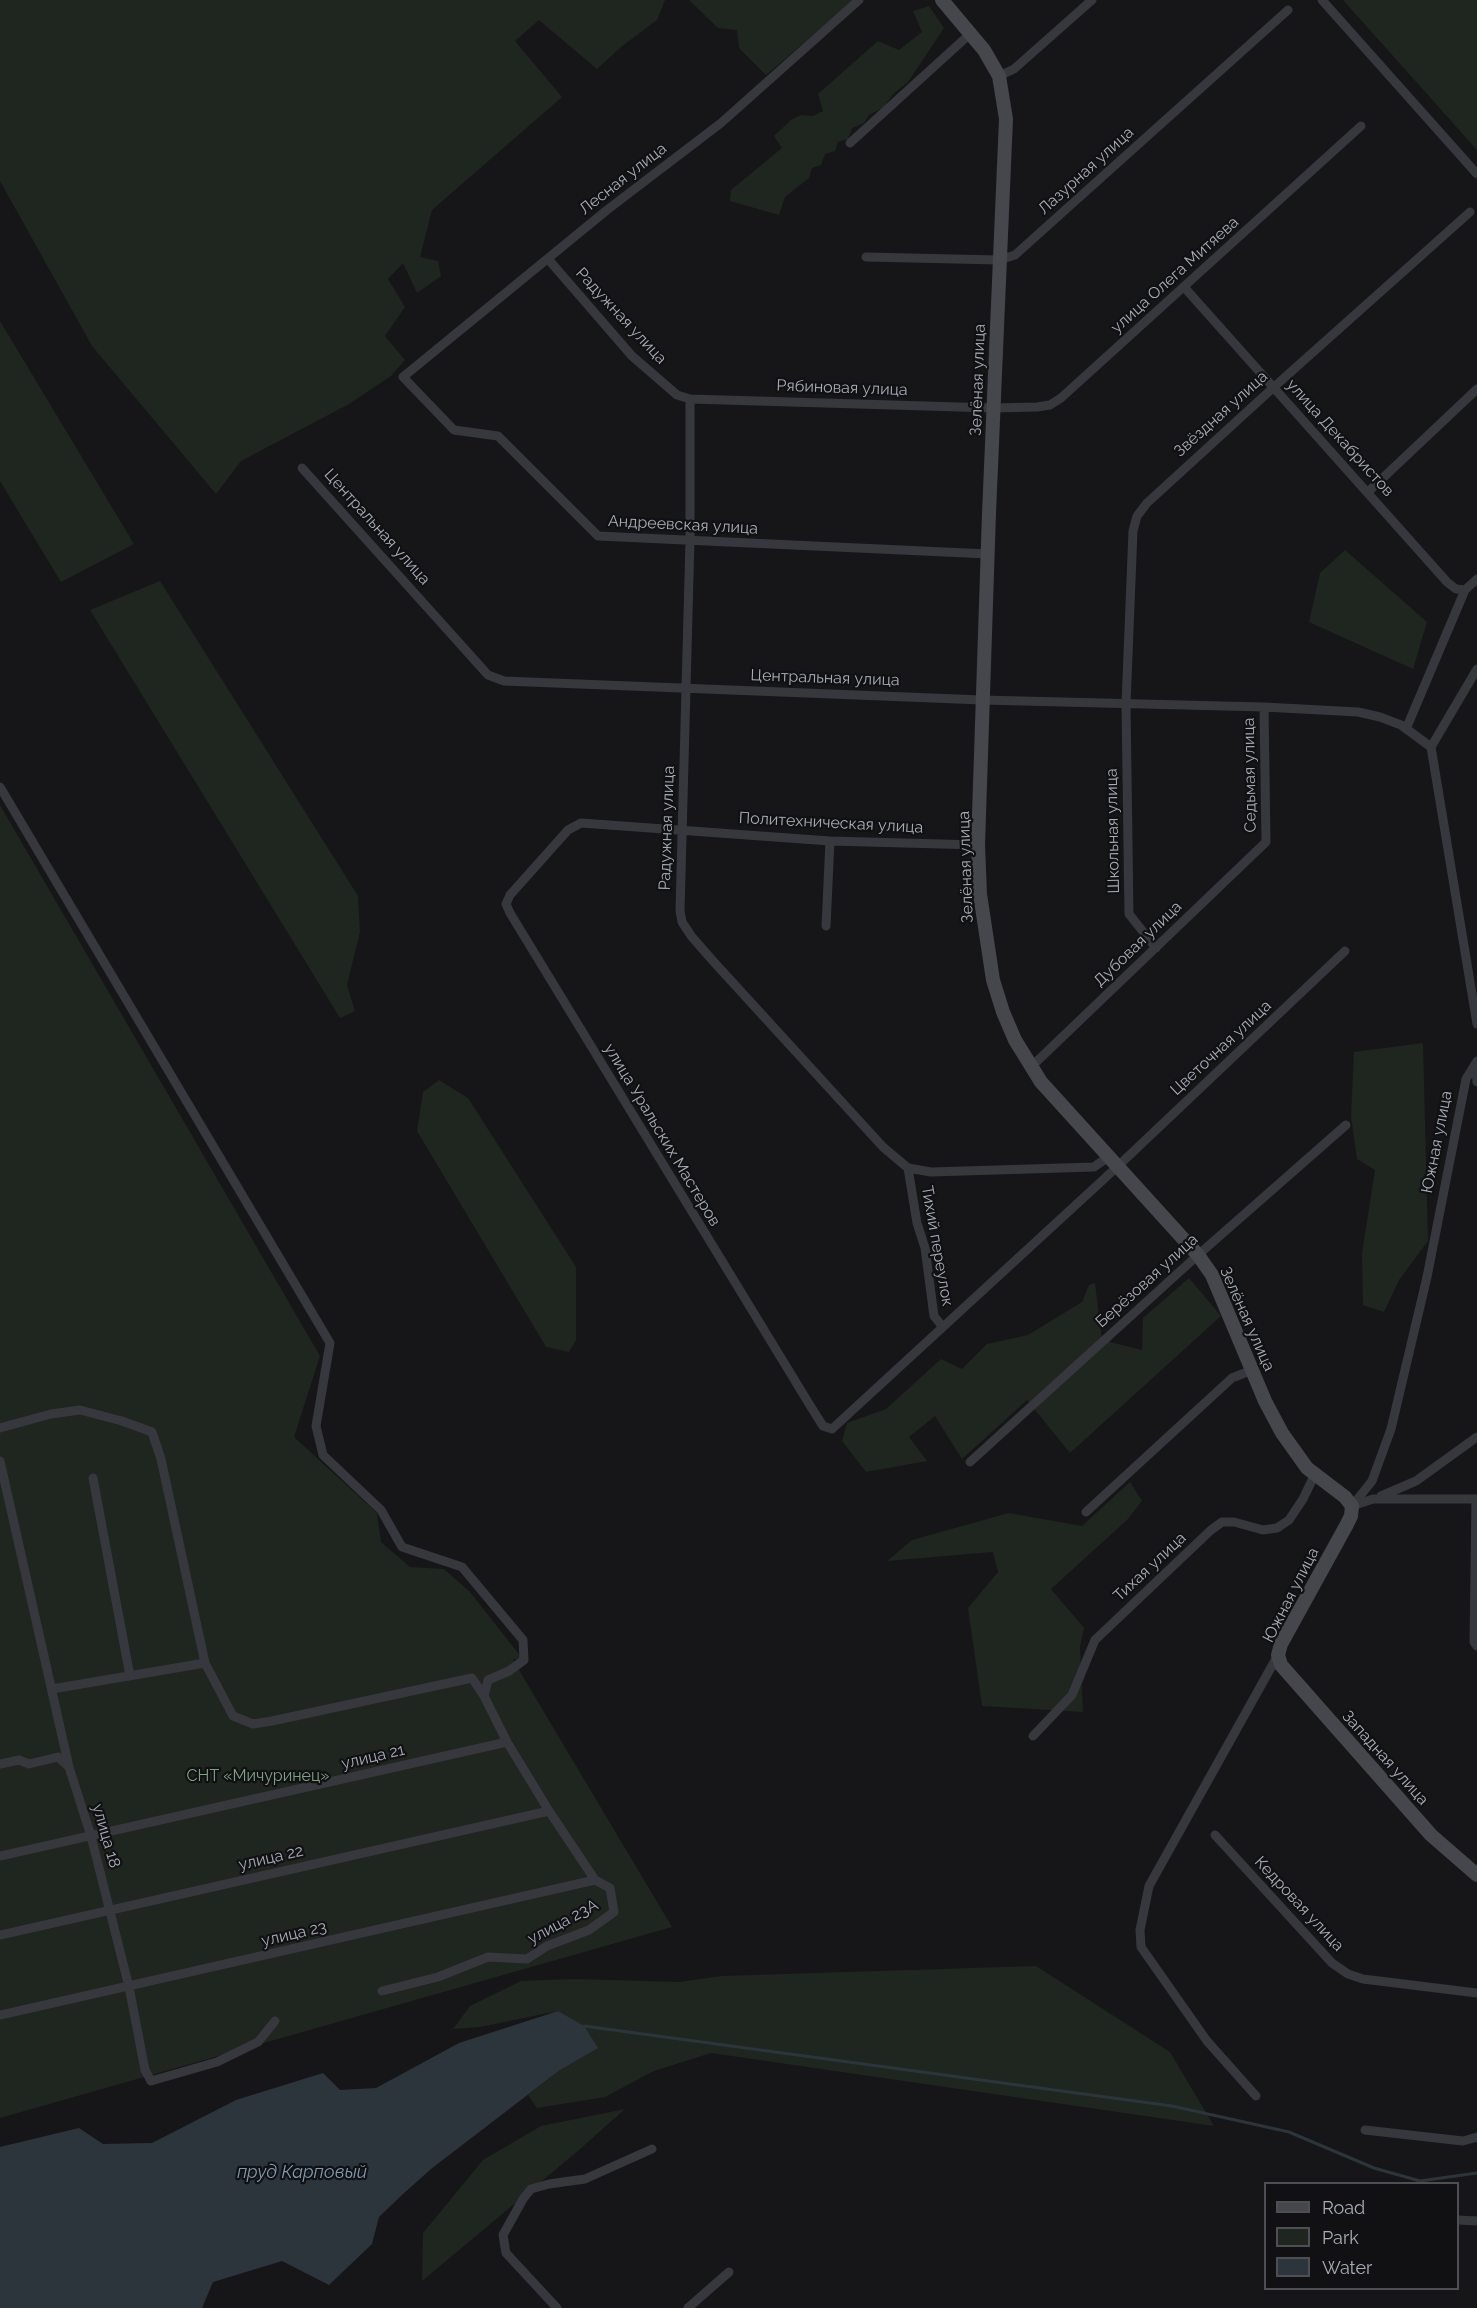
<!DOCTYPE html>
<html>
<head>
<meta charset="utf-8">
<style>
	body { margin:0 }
	#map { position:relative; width:1477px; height:2308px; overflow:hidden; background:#161618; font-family:Raleway,sans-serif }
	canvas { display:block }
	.legend { position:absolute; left:1264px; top:2182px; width:195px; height:108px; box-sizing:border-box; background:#111113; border:2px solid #4d4f55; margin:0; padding:8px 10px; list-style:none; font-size:18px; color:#a8adb8 }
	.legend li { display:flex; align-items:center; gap:12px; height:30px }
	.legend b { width:30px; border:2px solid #4d4f55 }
</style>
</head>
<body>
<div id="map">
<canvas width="1477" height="2308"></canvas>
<ul class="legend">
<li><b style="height:8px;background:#45474d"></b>Road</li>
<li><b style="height:16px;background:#1e261f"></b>Park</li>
<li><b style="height:16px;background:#2c353c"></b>Water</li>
</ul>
</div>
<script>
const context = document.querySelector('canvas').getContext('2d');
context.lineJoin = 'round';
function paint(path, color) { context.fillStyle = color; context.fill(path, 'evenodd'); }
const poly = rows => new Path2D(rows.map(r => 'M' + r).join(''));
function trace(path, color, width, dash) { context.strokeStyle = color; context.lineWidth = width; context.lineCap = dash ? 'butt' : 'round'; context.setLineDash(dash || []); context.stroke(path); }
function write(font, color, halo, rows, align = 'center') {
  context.font = font + ' Raleway,sans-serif'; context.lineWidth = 4.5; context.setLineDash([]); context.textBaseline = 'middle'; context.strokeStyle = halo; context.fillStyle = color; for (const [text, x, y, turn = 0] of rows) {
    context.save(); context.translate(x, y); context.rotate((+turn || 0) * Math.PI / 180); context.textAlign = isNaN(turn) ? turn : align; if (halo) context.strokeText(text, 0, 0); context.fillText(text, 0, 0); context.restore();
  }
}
const green = poly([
	[0,0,665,0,657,20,621,47,597,69,539,20,515,41,562,97,432,210,420,257,438,261,441,276,417,293,403,263,388,279,405,307,385,336,405,360,391,376,349,404,241,461,216,494,92,346,0,181],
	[689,0,854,0,766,75,739,48,737,30,718,28],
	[1343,0,1477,0,1477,150],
	[929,6,944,28,908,82,893,94,884,107,869,115,864,123,852,128,848,139,838,142,835,151,825,154,821,165,812,168,809,178,785,197,779,215,730,201,731,190,782,148,774,136,791,120,801,115,813,116,823,111,818,94,878,41,899,50,922,32,913,11],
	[0,321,134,544,61,582,0,481],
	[1345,550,1427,622,1413,669,1309,622,1320,573],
	[160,581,358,896,360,932,347,985,355,1011,340,1018,90,610],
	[0,805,320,1356,294,1437,377,1513,381,1542,410,1567,444,1569,470,1592,522,1658,513,1660,672,1927,0,2118],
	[1423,1043,1428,1241,1399,1280,1384,1312,1363,1305,1362,1253,1375,1170,1357,1159,1351,1117,1354,1052],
	[439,1080,468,1098,576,1267,576,1340,569,1352,546,1347,417,1131,423,1092],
	[1189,1278,1221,1316,1070,1453,1027,1400,962,1459,935,1416,909,1437,927,1461,866,1472,842,1441,847,1423,886,1409,941,1359,962,1369,987,1344,1028,1335,1082,1302,1089,1285,1095,1283,1102,1340,1142,1350,1143,1318],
	[1130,1482,1142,1501,1127,1520,1051,1589,1084,1628,1080,1647,1083,1712,982,1706,968,1608,998,1572,993,1552,887,1561,912,1540,1009,1513,1082,1526],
	[1036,1966,1170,2052,1214,2126,711,2053,654,2071,605,2097,537,2108,528,2095,560,2070,558,2011,480,2027,453,2029,470,2006,521,1981,574,1979,679,1982,722,1976],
	[625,2109,579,2150,422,2281,423,2233,483,2160,541,2126]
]);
const water = poly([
	[558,2011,584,2026,598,2048,560,2070,431,2169,403,2194,379,2217,372,2244,329,2285,282,2261,213,2282,202,2308,0,2308,0,2147,79,2128,103,2144,152,2143,236,2100,323,2073,340,2090,376,2088,459,2043]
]);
const stream = poly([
	[584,2026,1172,2106,1289,2132,1374,2168,1420,2181,1477,2173]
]);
const street = poly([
	[859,0,721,123,607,210,403,377,454,430,498,436,598,536,988,554],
	[1322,0,1477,174],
	[999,76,1014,69,1092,0],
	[850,143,971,33],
	[866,257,999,260,1015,255,1288,10],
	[548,259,632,356,677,395,690,399,993,408,1037,407,1050,405,1061,398,1361,126],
	[1184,287,1447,582,1456,589,1465,590,1477,579],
	[690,399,690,540,680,911,682,922,692,937,713,961,883,1147,908,1168,931,1172,1094,1167,1108,1157],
	[302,468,488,675,504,681,982,700,1264,707,1358,712,1380,717,1401,725,1431,747],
	[1368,492,1477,389],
	[1477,669,1431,747,1477,1024],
	[1406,729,1465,590],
	[0,787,330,1343,316,1426,323,1455,381,1510,402,1547,462,1567,523,1640,524,1660,509,1671,488,1680,484,1696],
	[978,845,830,841,581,823,568,830,510,895,506,904,510,913,811,1407,823,1426,832,1429,1117,1167,1345,951],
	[826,926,830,841],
	[1156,948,1129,914,1126,704,1133,531,1137,516,1147,503,1274,387,1470,212],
	[1476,1065,1477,1082],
	[1031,1067,1266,842,1264,707],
	[908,1168,917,1223,925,1248,934,1316,942,1326],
	[0,1428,51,1414,80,1410,122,1421,152,1432,161,1459,205,1663,233,1716,253,1724,272,1721,472,1678,484,1696,507,1742,549,1811,595,1880,610,1888,614,1912,589,1930,547,1946,527,1959,488,1957,438,1977,382,1991],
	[0,1461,69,1767,91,1836,129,1987,145,2070,151,2081,217,2062,258,2042,275,2021],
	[970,1462,1198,1255,1346,1125],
	[93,1478,130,1676],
	[1381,1496,1416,1481,1477,1437],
	[1476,1499,1474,1642,1477,1646],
	[1352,1506,1372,1481,1391,1429,1427,1277,1466,1079,1477,1061],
	[1352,1506,1373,1499,1477,1499],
	[1086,1512,1232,1378,1252,1370],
	[52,1689,205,1663],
	[1033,1736,1072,1695,1095,1640,1211,1530,1222,1522,1234,1522,1263,1530,1277,1528,1289,1520,1303,1499,1315,1474],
	[0,1764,19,1760,29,1764,58,1757,69,1767],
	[1215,1835,1332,1963,1348,1974,1363,1979,1477,1993],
	[0,1856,507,1742],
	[0,1935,549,1811],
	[0,2015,595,1880],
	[1256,2096,1207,2041,1141,1947,1140,1930,1149,1886,1278,1655],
	[1365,2130,1463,2141,1477,2137],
	[1458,2220,1477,2221],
	[557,2308,506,2253,503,2235,523,2199,531,2189,549,2184,585,2179,652,2149],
	[688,2308,729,2272]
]);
const secondary = poly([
	[942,0,984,50,999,76,1006,119,989,513,978,845,980,894,993,980,1003,1012,1015,1040,1041,1082,1198,1255,1212,1275,1265,1401,1282,1433,1307,1468,1345,1497,1352,1506,1351,1516,1346,1526,1281,1644,1278,1655,1281,1665,1431,1835,1477,1875]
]);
const streetNames = [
	["Лазурная улица",1086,171,-42],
	["Лесная улица",623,179,-38],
	["улица Олега Митяева",1175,275,-42],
	["Радужная улица",621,316,47],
	["Зелёная улица",978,380,-88],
	["Рябиновая улица",842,388,2],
	["Звёздная улица",1221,414,-42],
	["улица Декабристов",1340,438,48],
	["Андреевская улица",683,525,3],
	["Центральная улица",377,527,48],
	["Центральная улица",825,678,2],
	["Седьмая улица",1250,775,-91],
	["Политехническая улица",831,823,3],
	["Радужная улица",667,828,-88],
	["Школьная улица",1113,831,-91],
	["Зелёная улица",966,867,-92],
	["Дубовая улица",1138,944,-44],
	["Цветочная улица",1221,1048,-43],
	["улица Уральских Мастеров",662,1135,59],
	["Южная улица",1437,1142,-79],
	["Тихий переулок",937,1246,80],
	["Берёзовая улица",1147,1281,-42],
	["Зелёная улица",1247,1319,66],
	["Тихая улица",1150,1567,-43],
	["Южная улица",1291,1595,-63],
	["улица 21",373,1757,-13],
	["Западная улица",1385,1758,48],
	["улица 18",106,1836,74],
	["улица 22",271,1858,-13],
	["Кедровая улица",1299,1904,47],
	["улица 23А",563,1922,-28],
	["улица 23",294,1934,-13]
];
const parkNames = [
	["СНТ «Мичуринец»",258,1776]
];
const waterNames = [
	["пруд Карповый",302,2173]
];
paint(green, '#1e261f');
paint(water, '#2c353c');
trace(stream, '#2c353c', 3);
trace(street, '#37383d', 9);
trace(secondary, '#45474d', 14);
write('16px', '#a8adb8', '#111113', streetNames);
write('16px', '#7fa381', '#111113', parkNames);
write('italic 18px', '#7f9bb3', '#111113', waterNames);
</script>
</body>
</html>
